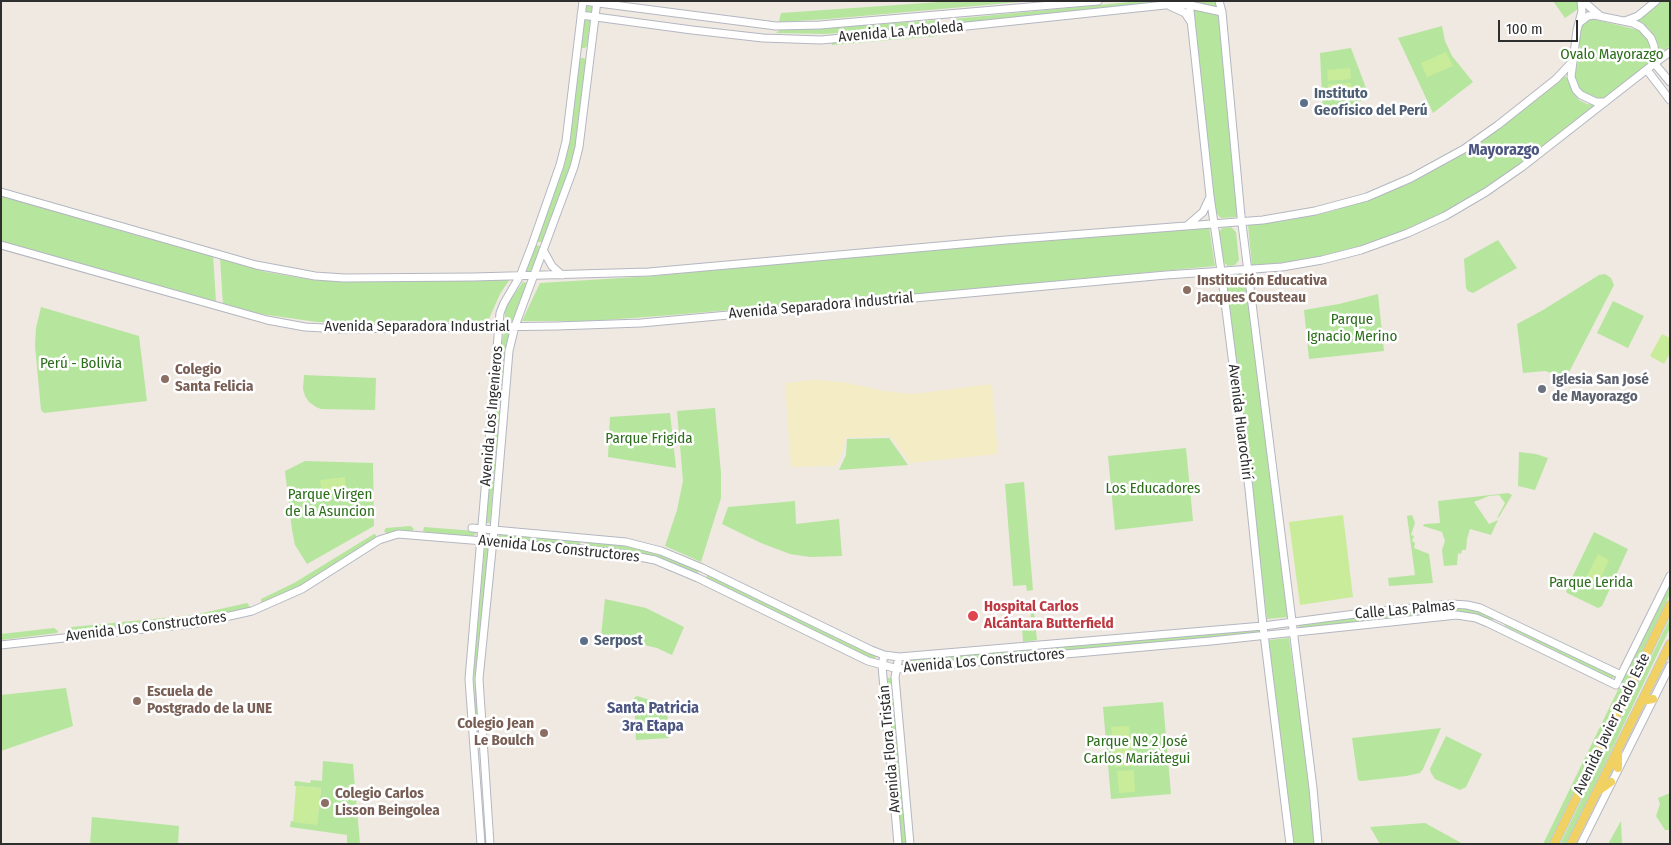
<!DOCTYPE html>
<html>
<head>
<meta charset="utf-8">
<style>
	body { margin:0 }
	#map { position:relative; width:1671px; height:845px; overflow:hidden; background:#efe9e1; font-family:"Fira Sans Condensed",sans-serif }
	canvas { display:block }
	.frame { position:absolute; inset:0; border:2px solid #2e2e2e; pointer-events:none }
	.scale { position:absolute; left:1498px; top:20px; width:80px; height:22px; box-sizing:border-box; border:2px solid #2e2e2e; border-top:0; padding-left:6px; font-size:15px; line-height:18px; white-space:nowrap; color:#2e2e2e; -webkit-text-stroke:4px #fff; paint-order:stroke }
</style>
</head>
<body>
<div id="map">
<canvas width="1671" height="845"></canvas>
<div class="frame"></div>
<div class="scale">100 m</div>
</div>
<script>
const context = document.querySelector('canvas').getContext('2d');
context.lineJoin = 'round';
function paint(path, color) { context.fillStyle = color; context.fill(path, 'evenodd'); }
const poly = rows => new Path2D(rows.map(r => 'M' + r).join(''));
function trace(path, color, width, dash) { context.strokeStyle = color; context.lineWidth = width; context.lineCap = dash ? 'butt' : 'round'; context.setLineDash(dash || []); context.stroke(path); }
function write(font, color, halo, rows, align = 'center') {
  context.font = font + ' "Fira Sans Condensed",sans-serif'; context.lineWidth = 5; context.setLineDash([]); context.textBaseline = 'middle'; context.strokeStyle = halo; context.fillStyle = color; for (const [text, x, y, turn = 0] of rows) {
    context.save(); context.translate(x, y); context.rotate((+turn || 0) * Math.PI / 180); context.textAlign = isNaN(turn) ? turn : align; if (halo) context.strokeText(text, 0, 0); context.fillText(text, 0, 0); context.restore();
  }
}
const green = poly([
	[586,1,593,1,587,46,585,48,582,48,580,45],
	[954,1,1031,1,828,19,779,22,781,13],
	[1141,1,1184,1,950,24,952,19],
	[1193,1,1216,1,1218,7,1222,35,1237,217,1221,218,1216,213],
	[1553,1,1578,1,1578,9,1565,18],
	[1658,1,1670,1,1670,46,1658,55,1655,39,1651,31,1647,27,1635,21],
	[1593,19,1638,30,1647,38,1651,50,1650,61,1646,66,1605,98,1599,99,1592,98,1581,91,1578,86,1575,75,1580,52,1579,36,1581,25,1588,20],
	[937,20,939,25,825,34,776,33,781,29,826,28],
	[1442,26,1445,41,1452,56,1473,82,1433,113,1398,38],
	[935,32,937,36,832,45,831,41],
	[1351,48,1369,96,1343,111,1323,115,1320,53],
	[581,58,584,58,586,61,577,135,571,166,543,245,541,242,536,242,565,164,571,134,578,60],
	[1563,75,1567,78,1573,93,1579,100,1587,104,1596,105,1524,162,1475,196,1441,214,1407,229,1364,245,1305,260,1252,266,1248,225,1284,221,1329,212,1368,200,1408,184,1456,158,1494,133],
	[1,196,142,237,213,255,216,302,1,242],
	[1209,226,1215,266,931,293,672,315,592,321,522,321,540,283,654,276,781,263],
	[1231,227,1236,232,1239,260,1235,265,1228,266,1223,262,1219,233,1222,228],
	[1498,240,1517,268,1473,293,1468,291,1466,288,1464,259],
	[535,245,540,246,542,247,533,271,525,272],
	[220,258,266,272,313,280,345,282,510,279,500,294,488,321,374,324,317,322,261,314,223,305],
	[1247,273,1289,617,1267,619,1226,275],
	[1605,274,1611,278,1614,285,1566,378,1545,371,1523,373,1517,324,1543,310,1599,275],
	[523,282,528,283,516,319,510,322,505,318,505,312,508,303],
	[1378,294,1384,351,1309,359,1304,310,1339,304],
	[1613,301,1644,316,1628,348,1597,333],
	[41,307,139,336,147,401,44,413,41,410,35,346,36,328],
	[504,331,510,331,506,348,490,523,486,523,501,348],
	[304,375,376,378,375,410,321,409,316,407,309,402,305,396,303,389],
	[715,408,721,473,721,498,701,562,665,546,677,510,683,481,677,411],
	[670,413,676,468,608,457,610,417],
	[889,438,908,465,839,470,846,455,847,439],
	[1186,448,1193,521,1115,530,1108,456],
	[1519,452,1536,454,1548,458,1535,490,1518,486],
	[305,461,373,463,374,526,307,564,295,545,292,530,285,471],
	[1024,482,1033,590,1027,591,1026,585,1013,586,1005,484],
	[1508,493,1512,495,1499,517,1497,518,1505,503,1499,495,1489,496,1474,502,1489,524,1498,520,1491,535,1470,529,1467,539,1466,550,1462,550,1461,554,1458,553,1457,565,1444,566,1442,550,1445,541,1442,532,1423,526,1424,524,1440,523,1438,501],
	[795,501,796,524,839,519,842,556,810,557,790,554,761,543,722,524,728,507],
	[1412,515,1415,523,1411,535,1414,536,1412,541,1415,543,1414,548,1429,554,1433,583,1389,586,1388,578,1415,575,1407,516],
	[411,526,414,529,412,531,389,534,386,533,384,531,386,528],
	[424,527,475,531,476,533,473,537,425,532,423,531],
	[1594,532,1628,549,1602,606,1598,608,1567,593,1566,590],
	[374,534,376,535,376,538,303,586,261,604,261,599,294,583],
	[499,534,580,541,580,544,579,546,498,539],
	[587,541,640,548,660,554,698,570,698,573,696,574,659,560,587,547,585,543],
	[485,544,489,544,478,668,483,745,478,746,475,714,474,667],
	[708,574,820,630,877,654,874,661,705,580],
	[1670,583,1670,594,1549,844,1543,844],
	[605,599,646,608,684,627,672,655,657,648,631,642,618,642,600,645],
	[247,603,249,605,250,609,199,621,70,632,67,630,72,627,194,615],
	[1030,603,1033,603,1037,640,1023,642,1022,628,1009,629,1009,622,1031,620],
	[1458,606,1473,609,1494,617,1494,619,1491,621,1458,612,1447,612,1301,629,1299,627,1299,624,1429,608],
	[1670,618,1670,628,1570,837,1566,844,1560,844],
	[1504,621,1616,675,1615,677,1612,679,1505,626],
	[54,628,58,631,57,633,1,640,1,634],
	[1259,629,1261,634,1051,653,1048,651,1050,648],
	[1289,638,1318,844,1294,844,1269,640],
	[1036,649,1038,651,1036,654,904,665,904,660],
	[887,678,894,678,909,844,902,844],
	[66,688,73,726,1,751,1,695],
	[637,696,665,705,667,708,669,738,636,740,634,698],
	[1163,702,1171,794,1111,799,1103,707],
	[1441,728,1423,769,1420,773,1406,776,1361,781,1358,780,1352,738],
	[1446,736,1482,754,1466,787,1460,790,1435,779,1431,773,1430,769],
	[323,761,353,764,360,844,347,844,347,835,290,827,291,821,317,824,321,788,294,786,295,781,310,783,311,780,322,781],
	[1670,793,1670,830,1665,830,1656,816,1660,804,1658,798],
	[92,817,179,826,178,844,90,844],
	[1621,821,1622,844,1608,844],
	[1425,823,1463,844,1380,844,1370,827]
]);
const sand = poly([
	[814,380,843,382,884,391,913,394,992,384,998,454,910,463,890,436,846,438,843,451,836,466,791,467,785,383]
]);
const pitch = poly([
	[1446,52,1453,66,1427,77,1421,63],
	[1350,68,1351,79,1328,81,1327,70],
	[1351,83,1352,96,1329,97,1328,84],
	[1662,334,1670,338,1670,353,1664,364,1650,356],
	[345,477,346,492,322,495,320,480],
	[1343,515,1353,597,1300,605,1289,522],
	[1598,554,1609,560,1597,586,1585,580],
	[1129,726,1134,766,1115,767,1111,727],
	[1134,770,1135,792,1119,793,1117,771],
	[296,786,321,788,317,825,293,822]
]);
const secondary = poly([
	[1189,1,1210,196,1221,271,1249,489,1263,626,1290,844],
	[1219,1,1222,12,1241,216,1313,788,1318,844],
	[1581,1,1582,11,1577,30,1571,77,1576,90,1581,95,1596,102,1605,102],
	[1583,1,1599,15],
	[1170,6,1185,13,1191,22],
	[581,15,692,30,763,38,821,40,948,28,1165,5,1190,5,1222,12],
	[1625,21,1638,16,1656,1],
	[1655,63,1670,52],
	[1655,64,1670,82],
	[1647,70,1670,100],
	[1,192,256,265,315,276,344,278,474,277,649,272,1006,240,1263,220,1315,211,1367,197,1411,178,1464,149,1498,125,1556,79,1573,61],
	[1188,225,1203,212,1209,199],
	[1,245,267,320,305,327,342,329,557,326,641,323,1166,275,1282,267,1322,260,1361,250,1408,233,1445,216,1486,192,1522,167,1655,63,1654,46,1651,38,1641,27,1633,23,1594,15,1588,16,1579,23],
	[543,250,552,266,562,275],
	[472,528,626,542,661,551,702,568,871,650,884,655,899,657,1263,626,1363,613,1452,604,1467,605,1480,608,1621,675],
	[1,645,198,623,252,611,302,589,379,540,398,534,581,549,624,554,655,560,698,578,868,661,898,669,1211,641,1457,615,1476,618,1488,623,1616,685,1670,576],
	[884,655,882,666,898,844],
	[899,657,895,677,910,844],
	[481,844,469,679,500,313,504,303,520,276,532,245,560,165,566,141,583,1,776,26,820,25,1098,1],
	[490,844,479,679,494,530,509,351,515,326,574,167,579,147,597,1],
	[1581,844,1670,666]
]);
const primary = poly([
	[1642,701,1653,699],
	[1618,768,1618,750],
	[1598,791,1611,782],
	[1554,844,1670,605],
	[1571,844,1670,644]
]);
const markers = [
	[1304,103,5,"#5c6f8a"],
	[1187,290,5,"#8d6e63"],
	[165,379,5,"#8d6e63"],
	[1542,389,5,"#6b7280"],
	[973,616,6,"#e0444e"],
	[584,641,5,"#5c6f8a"],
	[137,701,5,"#8d6e63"],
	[544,733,5,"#8d6e63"],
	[325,803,5,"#8d6e63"]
];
const streetNames = [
	["Avenida La Arboleda",901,32,-5],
	["Avenida Separadora Industrial",821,306,-5],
	["Avenida Separadora Industrial",417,327],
	["Avenida Los Ingenieros",492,416,-85],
	["Avenida Huarochirí",1240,422,83],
	["Avenida Los Constructores",559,549,6],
	["Calle Las Palmas",1405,610,-5],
	["Avenida Los Constructores",146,627,-7],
	["Avenida Los Constructores",984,661,-5],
	["Avenida Javier Prado Este",1612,724,-64],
	["Avenida Flora Tristán",890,749,-95]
];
const parkNames = [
	["Ovalo Mayorazgo",1612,55],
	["Parque",1352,320],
	["Ignacio Merino",1352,337],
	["Perú - Bolivia",81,364],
	["Parque Frigida",649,439],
	["Los Educadores",1153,489],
	["Parque Virgen",330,495],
	["de la Asuncion",330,512],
	["Parque Lerida",1591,583],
	["Parque Nº 2 José",1137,742],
	["Carlos Mariátegui",1137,759]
];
const serviceNames = [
	["Instituto",1314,94],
	["Geofísico del Perú",1314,111],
	["Serpost",594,641]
];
const educationNames = [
	["Institución Educativa",1197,281],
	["Jacques Cousteau",1197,298],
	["Colegio",175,370],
	["Santa Felicia",175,387],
	["Escuela de",147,692],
	["Postgrado de la UNE",147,709],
	["Colegio Jean",534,724,"right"],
	["Le Boulch",534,741,"right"],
	["Colegio Carlos",335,794],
	["Lisson Beingolea",335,811]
];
const worshipNames = [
	["Iglesia San José",1552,380],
	["de Mayorazgo",1552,397]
];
const healthNames = [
	["Hospital Carlos",984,607],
	["Alcántara Butterfield",984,624]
];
const neighbourhoodNames = [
	["Mayorazgo",1504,151],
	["Santa Patricia",653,709],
	["3ra Etapa",653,727]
];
paint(green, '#b6e59e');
paint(sand, '#f3ecc5');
paint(pitch, '#c9ec9a');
trace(secondary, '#b4b7c1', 9);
trace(primary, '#c9c9c9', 10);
trace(secondary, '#fff', 7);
trace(primary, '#f2d163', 8);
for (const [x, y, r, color] of markers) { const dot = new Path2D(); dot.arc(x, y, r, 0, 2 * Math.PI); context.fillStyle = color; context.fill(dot); trace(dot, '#fff', 2); }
write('15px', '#2e2e2e', '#fff', streetNames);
write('15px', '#2c6e1b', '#fff', parkNames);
write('bold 15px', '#4e5e75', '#fff', serviceNames, 'left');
write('bold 15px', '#785e54', '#fff', educationNames, 'left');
write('bold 15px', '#5b616d', '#fff', worshipNames, 'left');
write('bold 15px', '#be3a42', '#fff', healthNames, 'left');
write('bold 16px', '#4d5680', '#fff', neighbourhoodNames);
</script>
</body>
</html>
